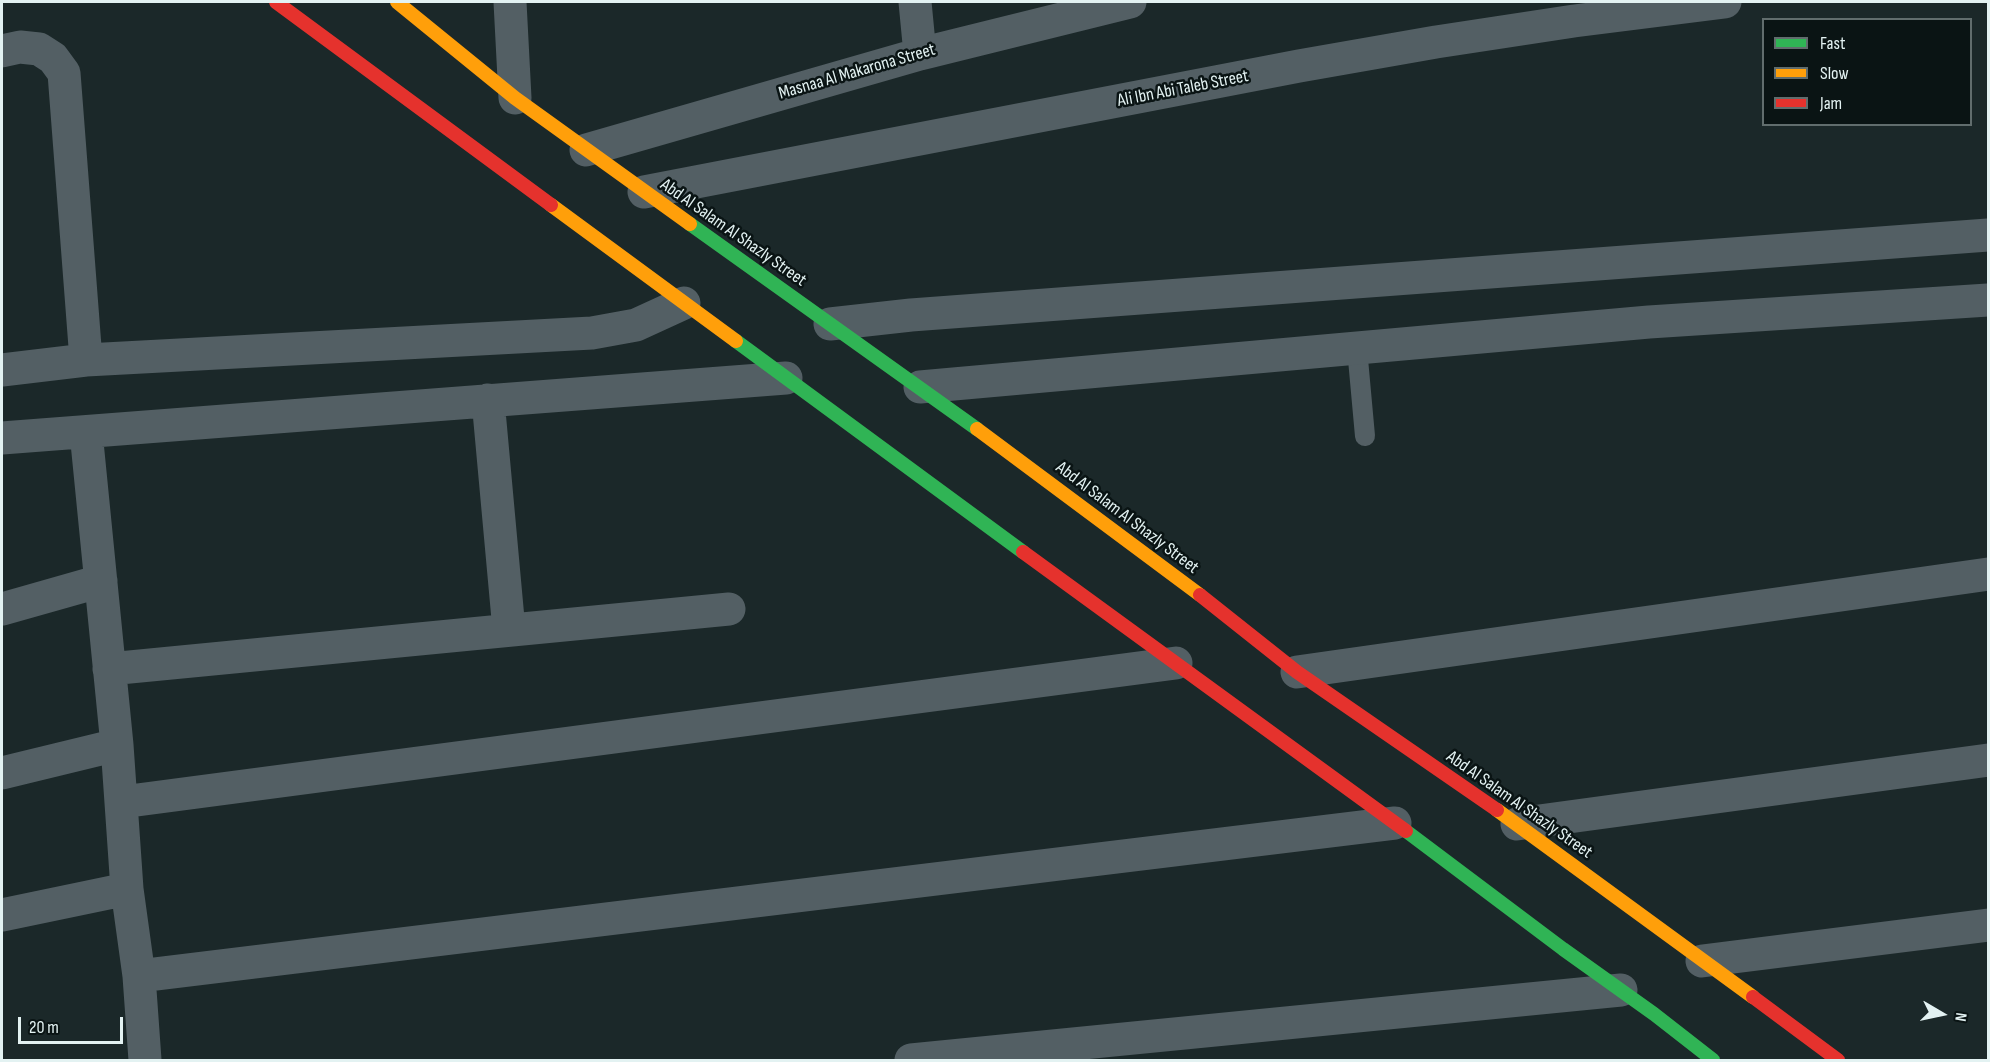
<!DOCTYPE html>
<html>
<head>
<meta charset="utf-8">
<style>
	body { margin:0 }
	#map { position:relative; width:1990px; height:1062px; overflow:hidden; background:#1b2829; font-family:"Sofia Sans Condensed",sans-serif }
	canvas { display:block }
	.frame { position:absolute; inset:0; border:3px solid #e3f2f2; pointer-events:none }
	.legend { position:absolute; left:1762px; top:18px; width:210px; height:108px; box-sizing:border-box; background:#0a1414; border:2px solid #616d6d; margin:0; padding:8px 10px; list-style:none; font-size:18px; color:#e3f2f2 }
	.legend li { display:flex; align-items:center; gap:12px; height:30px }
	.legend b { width:30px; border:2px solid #616d6d }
	.north { position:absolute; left:1912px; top:984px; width:60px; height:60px; -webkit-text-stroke:4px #0a1414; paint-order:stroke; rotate:99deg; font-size:16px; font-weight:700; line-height:24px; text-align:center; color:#e3f2f2 }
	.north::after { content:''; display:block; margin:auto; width:21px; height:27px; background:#e3f2f2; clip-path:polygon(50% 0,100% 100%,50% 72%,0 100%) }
	.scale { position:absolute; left:18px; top:1017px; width:105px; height:27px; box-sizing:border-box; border:3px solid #e3f2f2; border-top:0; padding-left:8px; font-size:18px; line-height:21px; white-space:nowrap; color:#e3f2f2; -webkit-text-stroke:4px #0a1414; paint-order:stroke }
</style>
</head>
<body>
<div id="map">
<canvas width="1990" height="1062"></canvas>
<div class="frame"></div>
<ul class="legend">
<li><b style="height:8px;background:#30b455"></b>Fast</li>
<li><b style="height:8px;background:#ff9f0a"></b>Slow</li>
<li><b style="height:8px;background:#e5322d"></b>Jam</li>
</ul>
<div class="north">N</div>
<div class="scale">20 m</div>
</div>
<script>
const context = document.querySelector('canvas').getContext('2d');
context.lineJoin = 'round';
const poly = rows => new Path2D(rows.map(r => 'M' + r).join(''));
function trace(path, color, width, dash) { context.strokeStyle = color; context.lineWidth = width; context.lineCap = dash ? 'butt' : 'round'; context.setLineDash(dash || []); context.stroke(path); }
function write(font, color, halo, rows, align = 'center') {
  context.font = font + ' "Sofia Sans Condensed",sans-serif'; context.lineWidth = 5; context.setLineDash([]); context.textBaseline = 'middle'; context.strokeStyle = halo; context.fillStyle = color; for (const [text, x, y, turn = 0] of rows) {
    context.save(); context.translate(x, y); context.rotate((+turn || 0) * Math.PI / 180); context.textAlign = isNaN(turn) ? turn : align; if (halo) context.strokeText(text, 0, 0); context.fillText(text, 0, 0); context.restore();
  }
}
const lane = poly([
	[1357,348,1365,436]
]);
const street = poly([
	[510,2,515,98],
	[915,2,920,54],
	[2,51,20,47,39,49,53,58,64,73,86,360],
	[586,150,920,54,1130,2],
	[644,192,1299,66,1436,42,1574,21,1725,2],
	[830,324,911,315,1988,235],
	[2,370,86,360,592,333,636,325,684,303],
	[920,387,1649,322,1988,300],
	[488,400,509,630],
	[86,432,117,745,127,889,139,976,145,1060],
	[2,438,786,378],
	[2,609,101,581],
	[109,669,729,609],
	[1297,672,1988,574],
	[2,773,117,745],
	[122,802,1176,663],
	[1517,824,1988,760],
	[2,915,127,889],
	[1702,961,1988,925],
	[139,976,1395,823],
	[911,1060,1621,990]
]);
const fast = poly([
	[690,224,977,429],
	[736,341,1023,552],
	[1406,831,1563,949,1654,1014,1713,1060]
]);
const slow = poly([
	[397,2,515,98,690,224],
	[551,205,736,341],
	[977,429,1200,595],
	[1497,810,1753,997]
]);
const jam = poly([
	[276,2,551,205],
	[1023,552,1406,831],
	[1200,595,1297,672,1497,810],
	[1753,997,1838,1060]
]);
const streetNames = [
	["Masnaa Al Makarona Street",857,72,-16],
	["Ali Ibn Abi Taleb Street",1183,89,-11],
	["Abd Al Salam Al Shazly Street",733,233,35],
	["Abd Al Salam Al Shazly Street",1127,518,37],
	["Abd Al Salam Al Shazly Street",1519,805,35]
];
trace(lane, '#535f64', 20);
trace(street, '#535f64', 33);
trace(fast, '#30b455', 14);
trace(slow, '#ff9f0a', 14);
trace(jam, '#e5322d', 14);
write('18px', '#e3f2f2', '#0a1414', streetNames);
</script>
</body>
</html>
